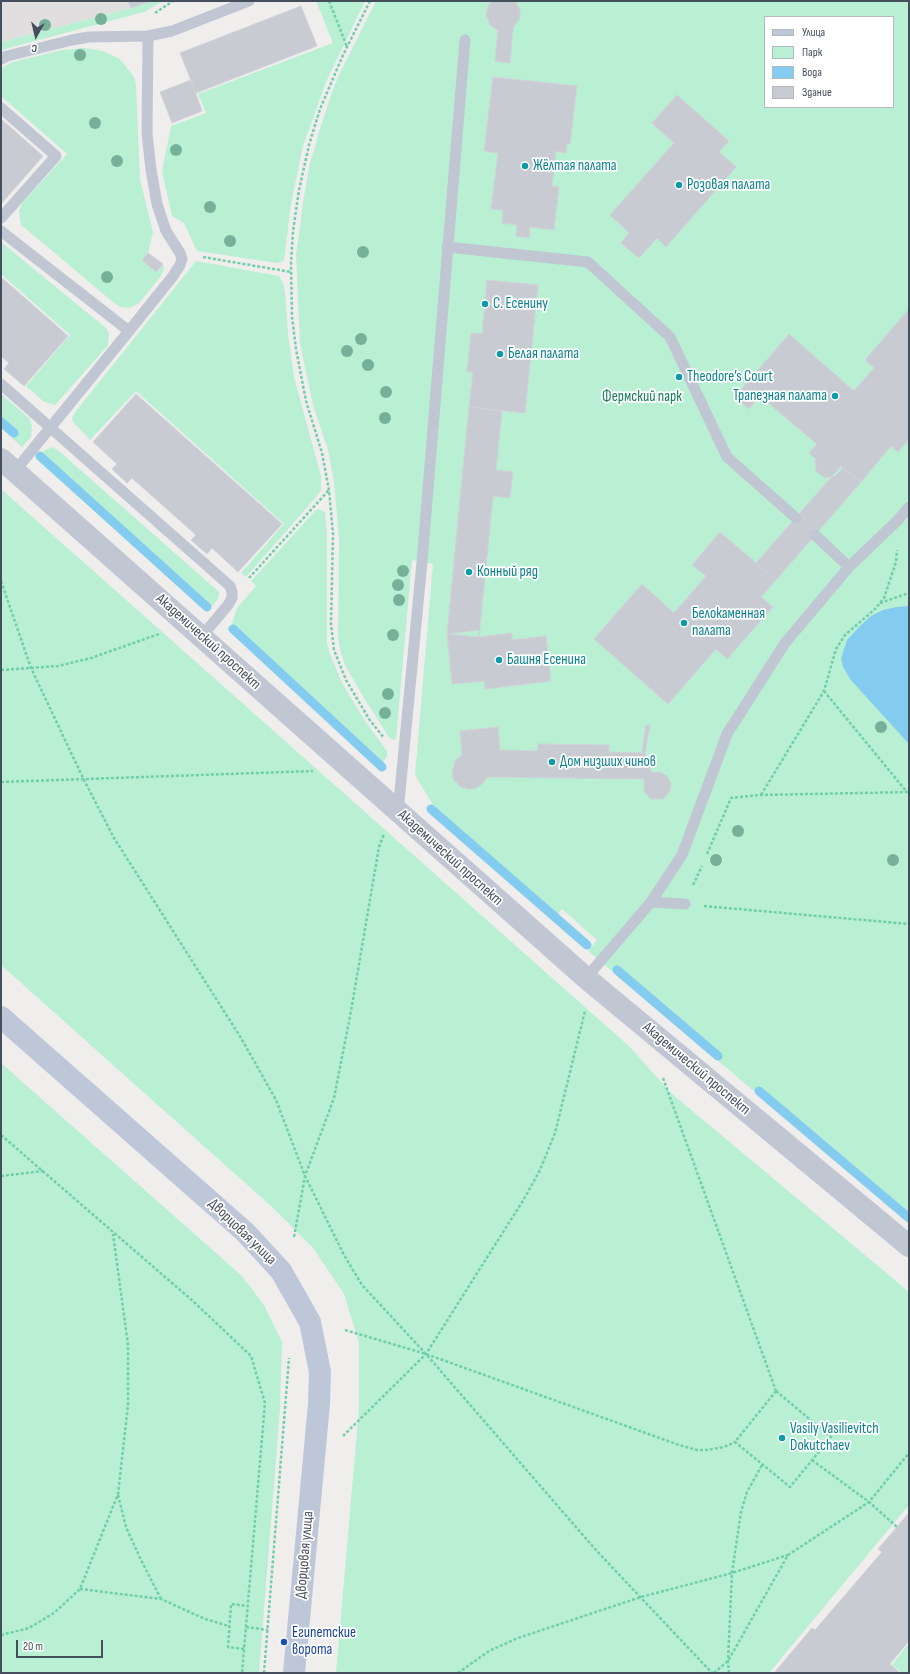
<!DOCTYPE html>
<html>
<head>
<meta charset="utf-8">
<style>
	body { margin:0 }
	#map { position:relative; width:910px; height:1674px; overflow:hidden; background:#f0eded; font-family:"Sofia Sans Condensed",sans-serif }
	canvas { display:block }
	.frame { position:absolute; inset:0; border:2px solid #454e5b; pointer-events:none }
	.legend { position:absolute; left:764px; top:16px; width:130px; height:92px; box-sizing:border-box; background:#fff; border:1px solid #b5b8bd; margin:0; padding:5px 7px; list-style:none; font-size:12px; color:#454e5b }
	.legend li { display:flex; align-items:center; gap:8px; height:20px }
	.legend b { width:20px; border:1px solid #b5b8bd }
	.north { position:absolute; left:16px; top:16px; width:40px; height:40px; -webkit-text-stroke:3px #fff; paint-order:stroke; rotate:188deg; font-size:11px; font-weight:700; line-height:16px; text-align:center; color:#454e5b }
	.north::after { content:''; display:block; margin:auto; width:14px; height:18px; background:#454e5b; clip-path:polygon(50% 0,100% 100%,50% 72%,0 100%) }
	.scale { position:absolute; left:16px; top:1640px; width:87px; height:18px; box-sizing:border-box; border:2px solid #454e5b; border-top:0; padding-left:5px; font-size:12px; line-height:14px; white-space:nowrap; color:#454e5b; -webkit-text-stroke:3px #fff; paint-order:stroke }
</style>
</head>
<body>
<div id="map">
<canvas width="910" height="1674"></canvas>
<div class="frame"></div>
<ul class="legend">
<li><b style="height:5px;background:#bec7d7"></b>Улица</li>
<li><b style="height:11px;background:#b9f0d4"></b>Парк</li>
<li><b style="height:11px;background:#84ccef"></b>Вода</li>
<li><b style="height:11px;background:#c9cbd3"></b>Здание</li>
</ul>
<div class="north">С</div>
<div class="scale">20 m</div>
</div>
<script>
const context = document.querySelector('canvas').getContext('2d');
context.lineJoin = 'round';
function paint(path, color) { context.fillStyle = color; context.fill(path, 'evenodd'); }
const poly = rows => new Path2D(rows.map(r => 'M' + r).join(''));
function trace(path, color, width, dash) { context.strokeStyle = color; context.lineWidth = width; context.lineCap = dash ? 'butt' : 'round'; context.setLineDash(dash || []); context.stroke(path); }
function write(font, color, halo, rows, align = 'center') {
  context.font = font + ' "Sofia Sans Condensed",sans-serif'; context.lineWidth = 3.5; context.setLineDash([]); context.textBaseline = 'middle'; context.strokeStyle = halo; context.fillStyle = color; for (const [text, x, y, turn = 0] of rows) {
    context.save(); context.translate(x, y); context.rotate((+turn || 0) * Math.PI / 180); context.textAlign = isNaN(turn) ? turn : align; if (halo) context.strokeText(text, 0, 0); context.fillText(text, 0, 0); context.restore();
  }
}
const education = poly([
	[1,1,151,1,131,8,1,42]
]);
const green = poly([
	[151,1,163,1,144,12,1,50,1,42,131,8],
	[316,1,365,1,326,82,303,146,291,204,284,261,277,263,197,251,184,223,172,216,162,171,171,126,206,113,198,94,333,43],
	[376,1,909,1,909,1222,588,951,597,940,562,909,557,915,433,805,415,775,433,564,412,560,396,739,393,740,388,736,364,698,345,665,340,650,338,637,339,539,334,482,328,450,313,405,300,344,296,255,304,196,310,163,320,129,332,92,340,73],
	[765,17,893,17,893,107,765,107],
	[84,48,103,51,120,59,134,77,136,84,140,179,153,232,148,253,142,260,156,272,163,264,164,268,161,276,139,303,130,308,120,307,114,303,26,229,21,225,20,219,19,211,22,203,67,154,1,96,1,68,13,62,62,50],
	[1,242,106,328,109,333,108,345,104,350,55,405,44,402,26,386,70,335,1,274],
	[196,261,279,276,283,283,285,291,288,333,294,377,321,476,321,490,318,495,246,577,241,573,284,524,136,391,90,440,73,422,72,418,76,411],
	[1,394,29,418,32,426,31,437,22,447,1,428],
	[53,447,59,451,219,592,218,599,207,612,36,459,45,450],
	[1,489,630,1047,671,1093,909,1292,909,1505,769,1673,336,1673,359,1408,359,1343,344,1294,313,1248,272,1207,1,965],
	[318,509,325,512,327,534,327,643,330,654,342,683,365,721,387,751,387,756,384,761,377,767,227,629,232,624,237,608,256,586,251,581,315,511],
	[1,1063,242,1276,264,1305,282,1342,280,1409,259,1673,1,1673],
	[909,1643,909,1673,902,1673,892,1665]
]);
const water = poly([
	[909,606,909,744,850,679,843,667,841,659,847,640,861,625,871,616,883,610,896,607]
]);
const stream = poly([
	[1,422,14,433],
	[40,456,207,607],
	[233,629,382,767],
	[431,809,587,945],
	[617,970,718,1056],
	[759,1091,909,1218]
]);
const building = poly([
	[128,1,151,1,131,8,128,1],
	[492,1,515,1,520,10,520,18,513,28,510,63,495,61,498,30,491,26,486,15,488,6,492,1],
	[301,6,317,46,196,93,180,53,301,6],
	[493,77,577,86,570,144,567,144,566,153,556,151,552,186,559,187,554,230,530,227,529,238,516,236,517,225,502,223,503,210,491,209,498,153,484,151,493,77],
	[191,80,202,111,172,123,160,92,191,80],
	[677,95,729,141,719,152,736,167,666,247,657,238,639,258,621,243,629,233,610,215,674,143,652,123,677,95],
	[1,119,43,156,1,204,1,119],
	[148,253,163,264,156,272,142,260,148,253],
	[1,277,68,336,24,386,4,369,9,363,1,356,1,277],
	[487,280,538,285,525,413,469,407,473,372,467,372,471,333,482,334,487,280],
	[909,309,909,439,898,452,891,446,861,482,841,466,842,469,835,476,825,478,816,471,815,461,816,459,809,453,817,444,760,396,749,409,735,397,789,334,854,391,874,368,865,360,909,309],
	[136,394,282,524,238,572,212,548,207,554,191,540,196,535,132,478,127,483,112,469,117,464,93,442,136,394],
	[469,407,502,411,496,470,513,472,510,498,493,496,479,637,447,634,469,407],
	[841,466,861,482,776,580,756,563,841,466],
	[720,532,776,580,761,597,773,607,727,659,716,649,668,704,594,639,642,584,674,613,706,576,692,565,720,532],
	[479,630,479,637,512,633,512,640,546,636,551,681,485,689,484,681,452,684,447,634,479,630],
	[646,725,650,725,645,753,642,752,646,725],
	[498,727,500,750,537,751,538,744,609,745,609,752,645,753,652,773,660,772,667,776,671,784,670,791,663,799,651,799,644,791,644,779,487,777,483,783,477,788,469,789,461,787,453,779,452,771,456,760,462,755,460,731,498,727],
	[909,1513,909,1641,890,1664,900,1673,774,1673,812,1628,815,1630,882,1552,878,1549,909,1513]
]);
const path = poly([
	[329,1,347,47],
	[370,1,343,55,320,109,309,145,299,190,293,231,291,263,292,317,296,349,306,401,322,453,329,490,333,534,331,624,334,650,346,680,369,719,384,738],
	[155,13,173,1],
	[203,257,291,272],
	[249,578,329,490],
	[1,581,31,668,83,778,114,838,241,1038,276,1100,305,1176,344,1255,362,1285,426,1354,595,1549,712,1673],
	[880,603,909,593],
	[1,670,58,666,91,658,159,634],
	[824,691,906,791],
	[1,782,313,771],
	[761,795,824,691,836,649,845,635,875,609,884,598,896,562,897,550],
	[707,854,731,798,761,795,909,792],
	[693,885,702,866],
	[704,906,909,924],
	[663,1078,776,1391],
	[1,1135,194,1302,251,1356,265,1403,242,1673],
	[1,1176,43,1171],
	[294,1237,305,1176,334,1098,351,1011,379,847,384,834],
	[345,1330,426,1354,679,1445,697,1450,707,1450,724,1447,735,1442],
	[776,1391,831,1437,790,1487,735,1442,776,1391],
	[343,1436,426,1354,524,1199,540,1170,555,1133,585,1011],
	[812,1460,869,1502,897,1527],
	[118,1495,126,1527,141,1560,161,1599],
	[80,1589,161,1599,205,1619,229,1626],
	[246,1627,268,1630],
	[1,1635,29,1628,54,1613,80,1589,118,1494,128,1405,128,1345,113,1234],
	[244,1649,228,1647,231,1604,248,1606],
	[264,1673,289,1358],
	[458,1673,489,1651,518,1638,641,1597,732,1573,788,1555],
	[714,1673,728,1661,788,1555,869,1502,909,1453],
	[729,1673,728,1661,732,1573,741,1512,747,1492,762,1465]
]);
const lane = poly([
	[1,59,7,56,72,40,89,37,148,36,172,31,249,1],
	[1,108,56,156,1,218],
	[1,231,129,331],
	[447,247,588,262,670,337,727,457,796,518],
	[1,384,230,586,232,592,232,598,228,605,202,636],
	[15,471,129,331,173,276,180,265,182,259,180,253,166,231,157,204,151,170,147,133,148,36],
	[815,535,849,567],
	[398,812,422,562,465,40],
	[651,902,685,904],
	[586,978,651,902,682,855,727,734,785,643,849,567,898,520,909,507]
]);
const street = poly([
	[1,459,586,978,909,1246]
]);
const secondary = poly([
	[1,1017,245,1232,281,1271,310,1322,320,1372,319,1404,294,1673]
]);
const trees = [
	[101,19],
	[45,25],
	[80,55],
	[95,123],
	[176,150],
	[117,161],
	[210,207],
	[230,241],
	[363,252],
	[107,277],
	[361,339],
	[347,351],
	[368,365],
	[386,392],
	[385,418],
	[403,571],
	[398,585],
	[399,600],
	[393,635],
	[388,694],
	[385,713],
	[881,727],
	[738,831],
	[716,860],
	[893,860]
];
const markers = [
	[525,166,4,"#0f9aa8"],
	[679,185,4,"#0f9aa8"],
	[485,304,4,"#0f9aa8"],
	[500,354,4,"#0f9aa8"],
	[679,377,4,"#0f9aa8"],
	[835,396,4,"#0f9aa8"],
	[469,572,4,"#0f9aa8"],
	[684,623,4,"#0f9aa8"],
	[499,660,4,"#0f9aa8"],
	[552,762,4,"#0f9aa8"],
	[782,1438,4,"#0f9aa8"],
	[284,1642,4,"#1a4fb4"]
];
const cultureNames = [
	["Жёлтая палата",533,166],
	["Розовая палата",687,185],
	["С. Есенину",493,304],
	["Белая палата",508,354],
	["Theodore’s Court",687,377],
	["Трапезная палата",827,396,"right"],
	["Конный ряд",477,572],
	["Белокаменная",692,614],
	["палата",692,631],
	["Башня Есенина",507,660],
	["Дом низших чинов",560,762],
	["Vasily Vasilievitch",790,1429],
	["Dokutchaev",790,1446]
];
const parkNames = [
	["Фермский парк",642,397]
];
const streetNames = [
	["Академический проспект",208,642,42],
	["Академический проспект",450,858,42],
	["Академический проспект",696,1069,40],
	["Дворцовая улица",242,1232,44],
	["Дворцовая улица",305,1555,-85]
];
const transitNames = [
	["Египетские",292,1633],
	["ворота",292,1650]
];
paint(education, '#e1dedf');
paint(green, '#b9f0d4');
paint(water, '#84ccef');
trace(stream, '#84ccef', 9);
paint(building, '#c9cbd3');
trace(building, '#d1d2d9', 1);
trace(path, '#70cfab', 2.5, [3, 2]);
trace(lane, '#c0c7d3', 11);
trace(street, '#c0c7d3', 22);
trace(secondary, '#bec7d7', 22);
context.fillStyle = '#76b099';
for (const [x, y] of trees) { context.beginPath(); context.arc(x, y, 6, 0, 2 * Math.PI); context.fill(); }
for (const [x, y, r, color] of markers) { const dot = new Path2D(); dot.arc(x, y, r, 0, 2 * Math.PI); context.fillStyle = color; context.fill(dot); trace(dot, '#fff', 1.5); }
write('15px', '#0d838f', '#fff', cultureNames, 'left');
write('15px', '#137e55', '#fff', parkNames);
write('15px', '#454e5b', '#fff', streetNames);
write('15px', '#164399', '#fff', transitNames, 'left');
</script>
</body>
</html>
